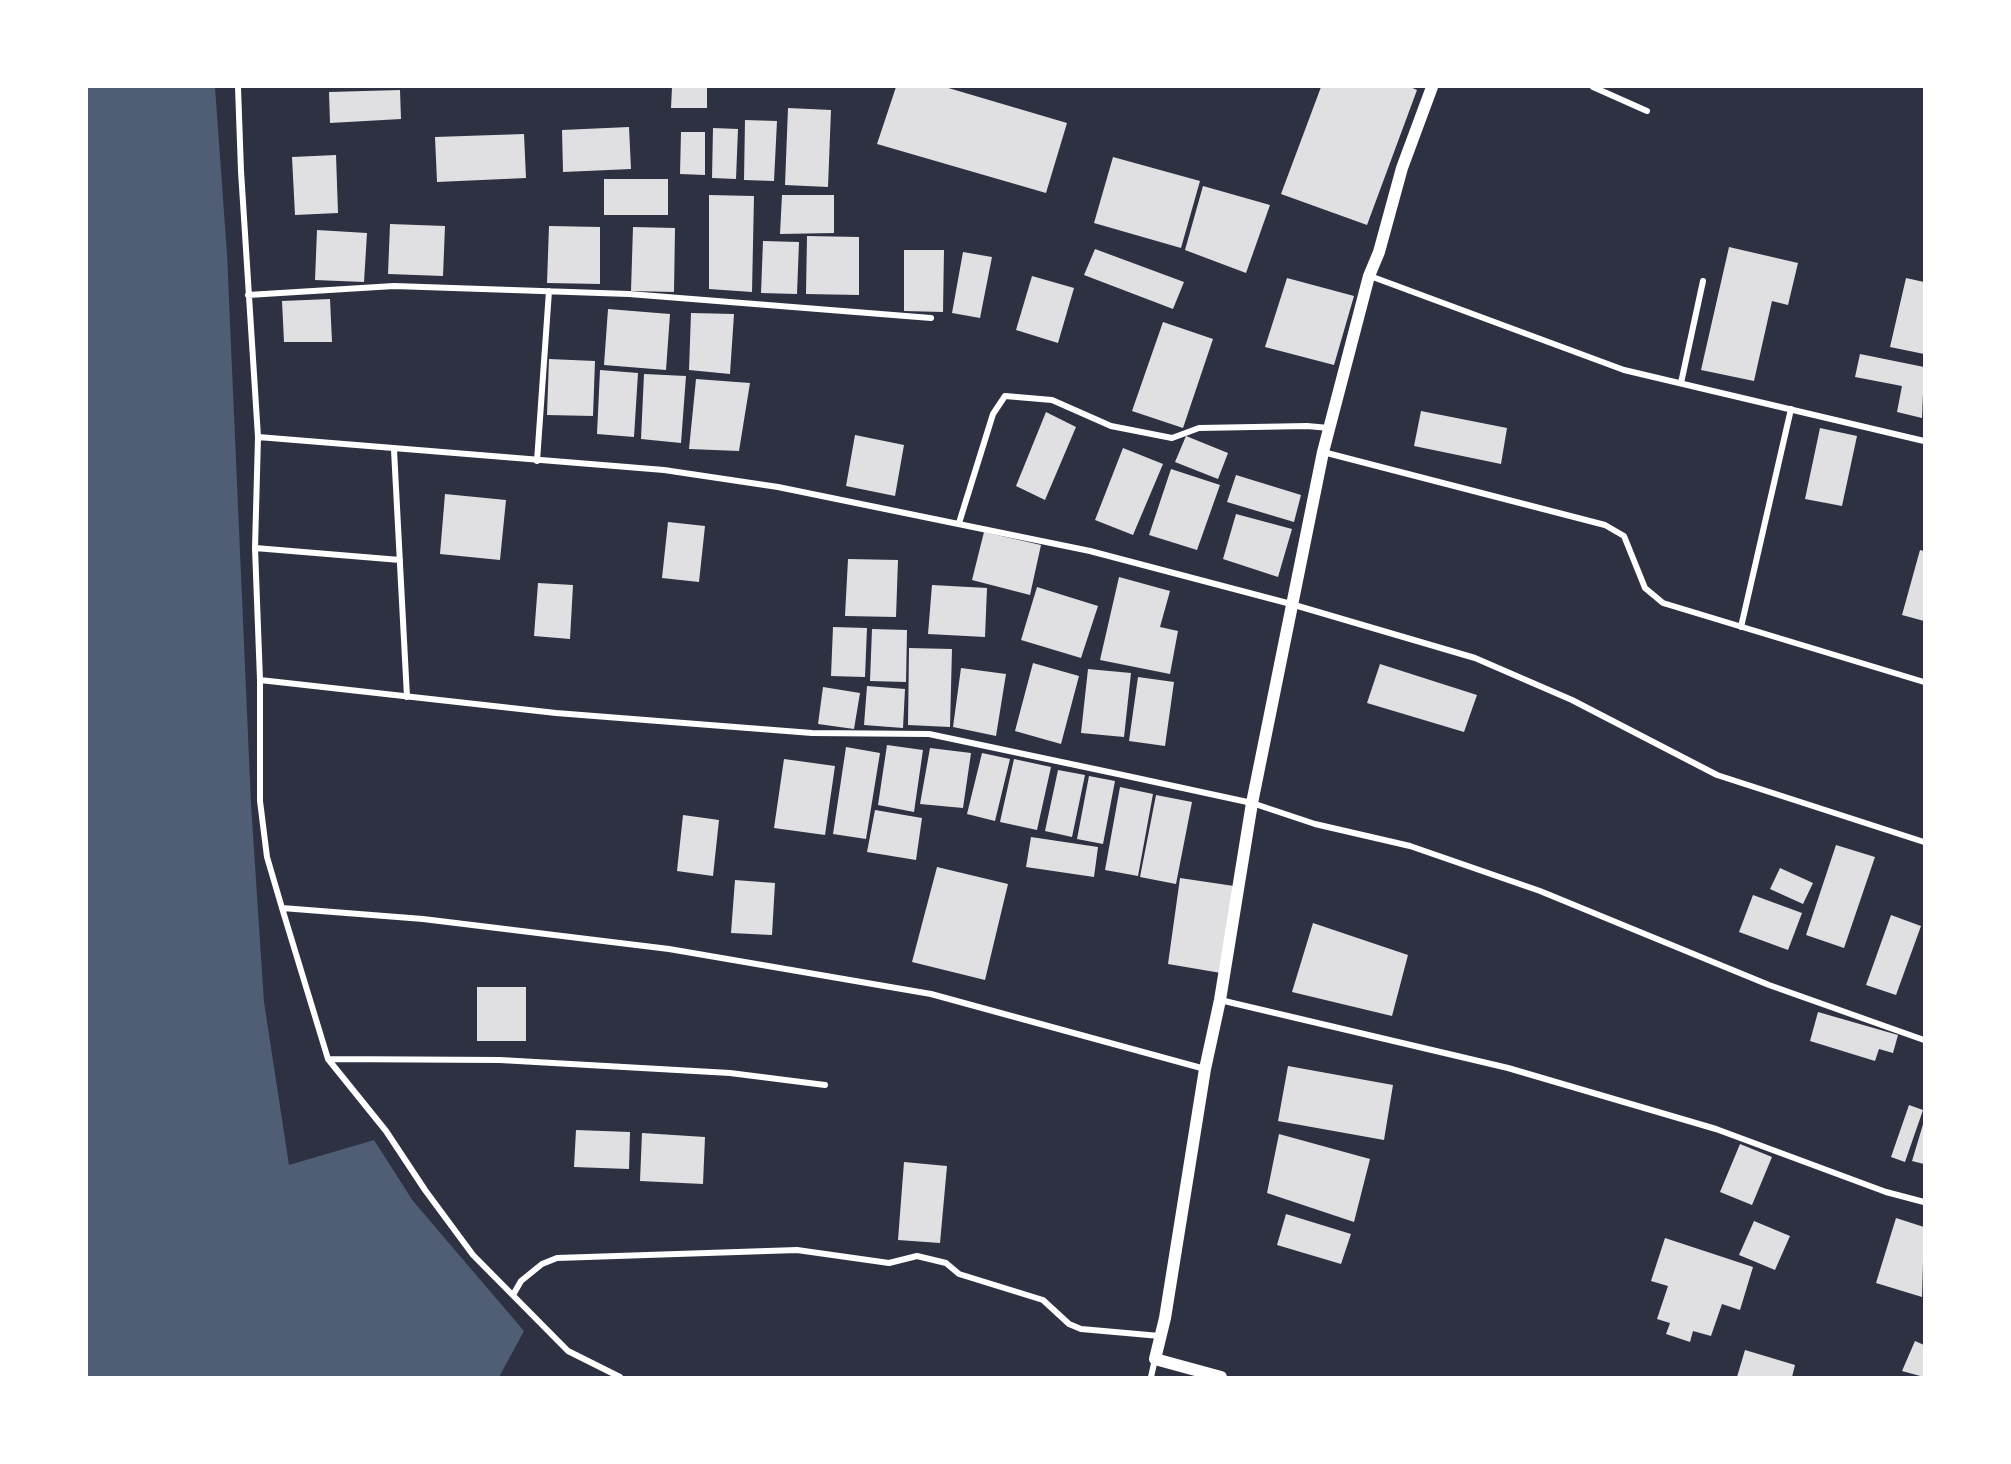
<!DOCTYPE html>
<html>
<head>
<meta charset="utf-8">
<style>
	body { margin:0 }
	#map { position:relative; width:2011px; height:1464px; overflow:hidden; background:#2d3142; font-family:Rubik,sans-serif }
	canvas { display:block }
	.frame { position:absolute; inset:0; border:88px solid #fff; pointer-events:none }
</style>
</head>
<body>
<div id="map">
<canvas width="2011" height="1464"></canvas>
<div class="frame"></div>
</div>
<script>
const context = document.querySelector('canvas').getContext('2d');
context.lineJoin = 'round';
function paint(path, color) { context.fillStyle = color; context.fill(path, 'evenodd'); }
const poly = rows => new Path2D(rows.map(r => 'M' + r).join(''));
function trace(path, color, width, dash) { context.strokeStyle = color; context.lineWidth = width; context.lineCap = dash ? 'butt' : 'round'; context.setLineDash(dash || []); context.stroke(path); }
const water = poly([
	[87,87,215,87,227,254,251,804,264,1002,289,1165,374,1140,413,1201,524,1331,499,1377,87,1377]
]);
const building = poly([
	[672,87,707,87,707,108,671,108],
	[896,87,945,87,1067,123,1046,193,877,144],
	[1321,87,1410,87,1417,90,1367,225,1281,194],
	[400,90,401,119,330,123,329,92],
	[788,108,831,110,828,187,785,185],
	[745,120,777,121,774,181,744,180],
	[629,127,631,169,563,172,562,130],
	[713,128,738,129,736,179,712,178],
	[681,132,705,132,705,175,680,174],
	[524,134,526,178,437,182,435,137],
	[336,155,338,213,295,215,292,157],
	[1113,157,1200,181,1181,248,1094,223],
	[604,179,668,179,668,215,604,215],
	[1203,186,1270,205,1246,273,1185,250],
	[709,195,754,196,752,292,709,289],
	[782,195,834,195,834,233,780,234],
	[390,224,445,226,443,276,388,274],
	[549,226,600,227,600,284,547,283],
	[633,227,675,228,674,292,631,291],
	[317,230,367,233,364,282,315,280],
	[807,236,859,237,859,295,806,294],
	[763,241,799,242,797,294,761,293],
	[1729,247,1798,263,1788,305,1772,301,1754,381,1701,370],
	[1095,249,1184,282,1173,309,1084,275],
	[904,250,944,250,943,312,904,311],
	[963,252,992,257,980,318,952,313],
	[1032,276,1074,288,1058,343,1016,330],
	[1287,278,1354,296,1334,365,1265,347],
	[1906,278,1924,282,1924,354,1890,347],
	[330,299,332,342,284,342,282,301],
	[608,309,670,314,666,370,604,365],
	[691,313,734,314,730,374,689,370],
	[1163,322,1213,339,1183,428,1132,411],
	[1860,354,1924,367,1922,418,1897,412,1902,386,1855,377],
	[549,359,595,361,593,416,547,415],
	[600,370,638,373,634,437,597,434],
	[644,374,686,376,681,443,641,439],
	[696,379,750,383,739,451,689,449],
	[1421,411,1507,428,1501,464,1414,446],
	[1046,412,1076,427,1045,500,1016,486],
	[1820,428,1857,436,1842,506,1805,499],
	[855,435,904,445,895,496,846,486],
	[1186,436,1228,453,1218,479,1175,462],
	[1123,448,1163,464,1133,535,1095,520],
	[1171,469,1220,485,1197,550,1149,535],
	[1236,475,1301,495,1294,522,1227,502],
	[445,494,506,500,500,560,440,554],
	[1236,514,1292,529,1278,577,1223,559],
	[668,522,705,526,699,582,662,578],
	[984,532,1041,545,1030,595,972,580],
	[1920,550,1924,551,1924,621,1902,615],
	[848,559,898,560,896,617,845,616],
	[1119,577,1170,591,1160,627,1178,631,1170,674,1100,660],
	[538,583,573,585,570,639,534,636],
	[932,585,987,588,985,637,928,634],
	[1037,587,1098,606,1081,658,1021,640],
	[833,627,867,628,865,677,831,676],
	[872,629,907,630,906,682,870,681],
	[909,648,952,649,950,727,908,725],
	[1033,663,1079,676,1061,744,1015,731],
	[1380,664,1477,695,1464,732,1367,703],
	[961,668,1006,674,996,736,953,727],
	[1088,669,1131,673,1124,737,1081,733],
	[1138,677,1174,682,1165,746,1129,741],
	[867,686,905,689,903,728,864,725],
	[823,687,860,693,854,729,818,724],
	[887,745,923,750,914,812,878,805],
	[846,747,880,753,866,839,833,834],
	[930,748,971,753,963,808,920,804],
	[982,753,1010,759,995,821,967,814],
	[784,759,835,766,825,835,774,828],
	[1014,759,1051,767,1037,830,1000,822],
	[1058,770,1085,775,1072,837,1045,831],
	[1089,776,1115,781,1103,844,1077,839],
	[1120,787,1153,794,1138,876,1105,870],
	[1156,795,1192,802,1176,884,1140,877],
	[875,810,922,818,916,860,867,852],
	[683,815,719,820,713,876,677,871],
	[1031,837,1098,847,1094,877,1026,867],
	[1836,845,1875,857,1844,948,1806,935],
	[937,867,1008,884,985,980,912,962],
	[1780,868,1813,883,1803,904,1770,889],
	[1180,878,1234,886,1221,973,1168,964],
	[735,880,775,883,772,935,731,933],
	[1753,895,1802,913,1788,950,1739,932],
	[1891,915,1921,926,1896,995,1866,985],
	[1313,923,1408,955,1392,1016,1292,992],
	[477,987,526,987,526,1041,477,1041],
	[1818,1012,1898,1035,1893,1053,1879,1049,1875,1061,1810,1041],
	[1288,1066,1393,1085,1384,1140,1278,1121],
	[1909,1105,1923,1110,1905,1162,1891,1157],
	[1924,1121,1924,1164,1912,1161],
	[576,1130,630,1132,629,1169,574,1167],
	[642,1133,705,1137,703,1184,640,1181],
	[1279,1134,1370,1159,1354,1222,1267,1193],
	[1740,1144,1772,1157,1752,1205,1720,1192],
	[904,1162,947,1166,940,1243,898,1240],
	[1286,1214,1351,1234,1341,1264,1277,1245],
	[1896,1218,1924,1227,1922,1297,1876,1283],
	[1754,1221,1790,1236,1775,1270,1739,1255],
	[1665,1238,1753,1267,1740,1310,1722,1304,1711,1336,1693,1331,1690,1342,1666,1334,1670,1323,1657,1319,1668,1286,1651,1281],
	[1915,1341,1924,1345,1924,1377,1902,1371],
	[1745,1350,1795,1365,1792,1377,1737,1377]
]);
const minor = poly([
	[238,87,241,171,258,437,255,548,260,680,260,801,267,857,282,908,328,1059,386,1131,425,1190,473,1255,568,1351,620,1377],
	[1593,87,1647,111],
	[1370,276,1624,370,1924,441],
	[248,295,394,286,629,294,931,318],
	[1681,383,1703,281],
	[258,437,664,470,778,487,1090,551,1291,604,1475,658,1572,700,1717,775,1924,842],
	[394,450,407,697],
	[1323,452,1605,525,1624,536,1645,588,1663,603,1924,682],
	[537,461,549,291],
	[959,523,993,414,1005,396,1052,400,1111,426,1172,438,1199,428,1307,426,1329,428],
	[255,548,400,560],
	[1741,627,1791,409],
	[260,680,556,713,812,733,929,734,1118,774,1252,803,1315,824,1410,846,1540,891,1769,985,1924,1040],
	[282,908,423,919,669,949,931,994,1205,1069],
	[1220,1000,1508,1068,1716,1129,1886,1192,1924,1202],
	[328,1059,500,1060,730,1073,825,1085],
	[513,1295,521,1281,542,1264,557,1258,797,1250,889,1263,917,1256,946,1263,959,1274,1043,1300,1069,1324,1081,1329,1160,1336],
	[1151,1377,1155,1359]
]);
const secondary = poly([
	[1221,1377,1155,1359,1165,1318,1205,1069,1220,1000,1252,803,1323,452,1369,276,1379,252,1402,168,1432,87]
]);
paint(water, '#4f5d75');
paint(building, '#e0e0e3');
trace(minor, '#fff', 6);
trace(secondary, '#fff', 12);
</script>
</body>
</html>
